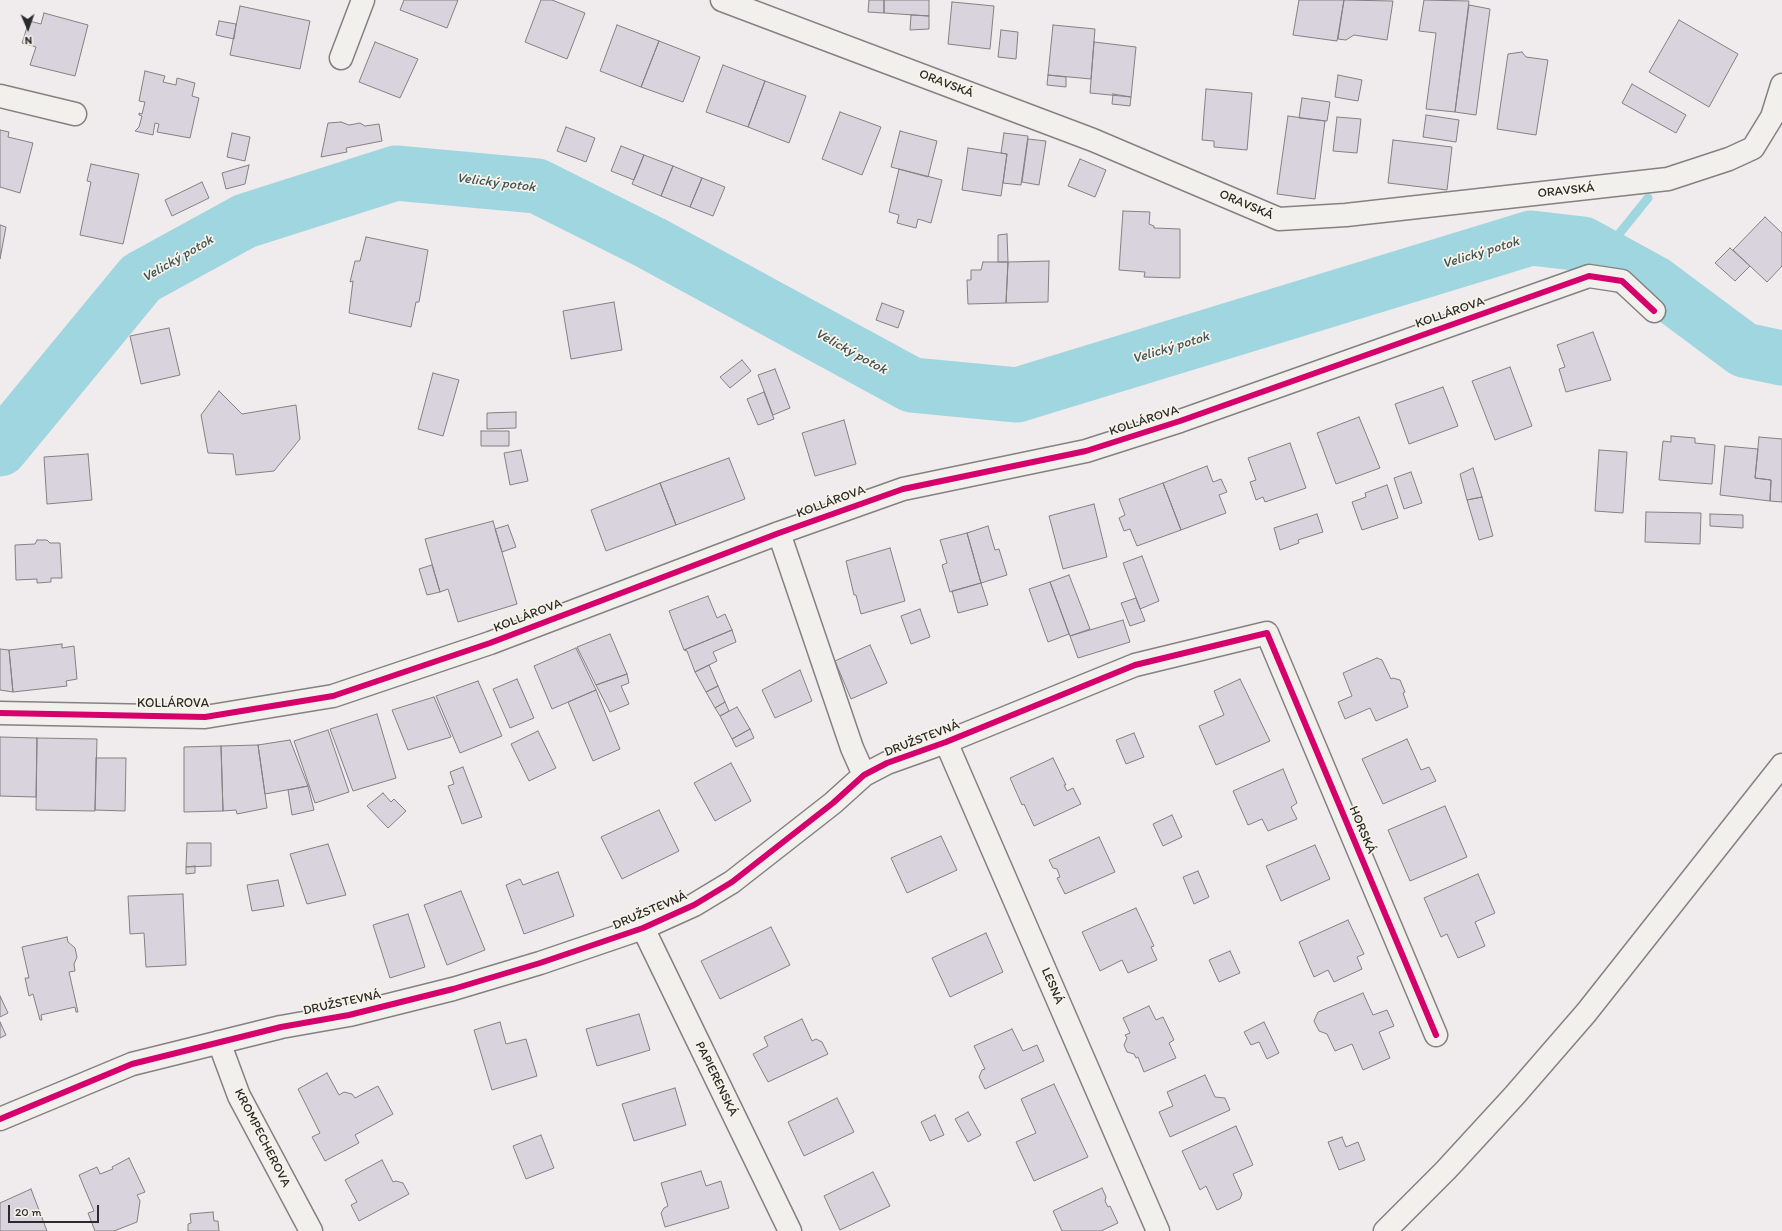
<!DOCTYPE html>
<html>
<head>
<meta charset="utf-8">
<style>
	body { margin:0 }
	#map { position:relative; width:1782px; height:1231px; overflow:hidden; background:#f0ebec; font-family:Itim,sans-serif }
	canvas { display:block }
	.north { position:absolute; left:8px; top:8px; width:40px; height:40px; -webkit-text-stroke:3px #f7f3e8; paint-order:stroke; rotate:178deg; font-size:11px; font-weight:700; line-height:16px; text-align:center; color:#2b2b2b }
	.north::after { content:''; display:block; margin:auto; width:14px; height:18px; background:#2b2b2b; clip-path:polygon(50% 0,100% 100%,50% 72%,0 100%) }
	.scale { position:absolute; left:8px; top:1205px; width:91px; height:18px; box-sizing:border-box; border:2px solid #2b2b2b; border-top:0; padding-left:5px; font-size:12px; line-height:14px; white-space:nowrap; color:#2b2b2b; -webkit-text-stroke:3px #f7f3e8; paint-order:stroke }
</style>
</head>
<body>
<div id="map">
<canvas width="1782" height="1231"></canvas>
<div class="north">N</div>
<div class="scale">20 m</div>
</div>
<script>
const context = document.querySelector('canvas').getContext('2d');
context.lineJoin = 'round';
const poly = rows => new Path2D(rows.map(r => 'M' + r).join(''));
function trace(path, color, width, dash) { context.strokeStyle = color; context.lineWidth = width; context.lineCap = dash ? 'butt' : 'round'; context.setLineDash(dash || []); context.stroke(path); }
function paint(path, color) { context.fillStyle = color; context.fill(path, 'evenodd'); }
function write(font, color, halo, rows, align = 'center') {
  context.font = font + ' Itim,sans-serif'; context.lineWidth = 3.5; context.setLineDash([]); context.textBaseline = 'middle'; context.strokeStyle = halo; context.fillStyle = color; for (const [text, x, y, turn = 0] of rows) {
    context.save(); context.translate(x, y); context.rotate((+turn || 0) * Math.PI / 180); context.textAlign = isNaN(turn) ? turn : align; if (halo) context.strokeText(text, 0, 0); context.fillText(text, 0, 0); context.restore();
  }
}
const stream = poly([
	[1602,255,1648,198]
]);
const river = poly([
	[0,449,141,278,245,221,396,173,537,186,651,243,912,385,1017,395,1531,238,1583,244,1654,283,1744,350,1782,358]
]);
const building = poly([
	[404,0,458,0,447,28,400,10,404,0],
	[541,0,552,0,585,13,567,59,525,42,541,0],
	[869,0,884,0,884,13,868,12,869,0],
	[884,0,929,0,929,16,884,13,884,0],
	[1299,0,1344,0,1337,41,1293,35,1299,0],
	[1344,0,1393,1,1387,40,1354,35,1346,40,1338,39,1344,0],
	[1424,0,1469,1,1455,112,1426,109,1436,33,1419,31,1424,0],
	[952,2,994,6,990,49,948,44,952,2],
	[1469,5,1490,9,1476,115,1455,112,1469,5],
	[240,6,310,21,300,69,230,55,240,6],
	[44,13,88,25,75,76,30,65,36,47,22,43,29,21,41,24,44,13],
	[911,15,929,16,929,29,910,30,911,15],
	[1679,20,1738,54,1709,107,1649,72,1679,20],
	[219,21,236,24,234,39,216,35,219,21],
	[617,25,659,41,641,87,600,71,617,25],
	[1053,25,1095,29,1091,79,1048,75,1053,25],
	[1001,30,1018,32,1016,59,998,57,1001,30],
	[659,41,700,57,683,102,641,87,659,41],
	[375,42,418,59,400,98,359,82,375,42],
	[1094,42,1136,47,1131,97,1090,93,1094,42],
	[1522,52,1526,57,1548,60,1536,135,1497,129,1508,54,1522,52],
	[723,65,765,81,748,127,706,112,723,65],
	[145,71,165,76,163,82,176,85,177,78,195,83,192,96,199,98,190,138,157,132,159,124,155,123,153,135,135,131,139,127,142,116,139,115,139,113,142,114,145,102,139,101,145,71],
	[1048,75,1066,77,1066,87,1047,85,1048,75],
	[1338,75,1362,80,1358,101,1335,97,1338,75],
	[765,81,806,96,789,143,748,127,765,81],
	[1632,84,1686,115,1676,133,1622,103,1632,84],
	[1206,89,1252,93,1247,150,1214,147,1214,141,1202,140,1206,89],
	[1113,94,1131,97,1130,106,1112,104,1113,94],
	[1302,98,1330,102,1327,121,1299,118,1302,98],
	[840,112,881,127,862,175,822,159,840,112],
	[1426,115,1459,120,1456,142,1423,137,1426,115],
	[1288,116,1325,121,1315,199,1277,194,1288,116],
	[1337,117,1361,119,1357,153,1333,151,1337,117],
	[341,122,349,125,360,123,365,126,379,124,382,141,346,148,347,152,321,157,328,123,341,122],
	[566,127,595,138,586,162,557,151,566,127],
	[0,130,9,132,8,137,33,143,20,193,0,187,0,130],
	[900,131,937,141,928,177,891,167,900,131],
	[232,133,250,137,245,161,227,157,232,133],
	[1004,133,1028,136,1021,185,1003,183,1007,154,1001,153,1004,133],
	[1028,139,1046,141,1039,185,1022,182,1028,139],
	[1393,140,1452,147,1447,190,1388,183,1393,140],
	[621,146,644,155,634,180,611,171,621,146],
	[968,148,1007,154,1001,196,962,190,968,148],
	[644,155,673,166,661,196,632,184,644,155],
	[1080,159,1106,170,1095,197,1068,186,1080,159],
	[91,164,139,174,123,244,80,235,91,182,87,181,91,164],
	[249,165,245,184,226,189,222,173,249,165],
	[673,166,702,178,690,207,661,196,673,166],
	[899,169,942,180,931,223,918,219,916,228,897,223,899,215,889,212,899,169],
	[702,178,725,187,713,216,690,207,702,178],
	[202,182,209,198,172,216,165,200,202,182],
	[1123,211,1150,212,1149,224,1154,226,1154,228,1180,229,1180,278,1144,277,1145,272,1119,270,1123,211],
	[1765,217,1782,233,1782,266,1767,282,1733,250,1765,217],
	[0,225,6,227,0,259,0,225],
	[1007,234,1008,262,998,262,998,235,1007,234],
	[366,237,428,250,419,302,416,302,411,327,349,313,353,281,350,282,355,261,360,261,366,237],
	[1730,248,1750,266,1735,281,1715,263,1730,248],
	[1049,261,1048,302,1006,303,1008,262,1049,261],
	[983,262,1008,262,1006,303,968,304,967,280,971,280,971,270,981,270,983,262],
	[614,302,622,350,571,359,563,311,614,302],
	[882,303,904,311,898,328,876,320,882,303],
	[169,328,180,375,141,384,130,336,169,328],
	[1593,332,1611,380,1566,392,1559,369,1565,367,1557,345,1593,332],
	[742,360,751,371,730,388,720,377,742,360],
	[1510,367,1532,426,1495,440,1472,381,1510,367],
	[775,369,790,408,773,415,758,375,775,369],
	[433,373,459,380,443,436,418,429,433,373],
	[1443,387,1458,426,1409,444,1395,404,1443,387],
	[219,391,242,414,296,405,300,439,274,471,236,475,233,454,208,453,201,415,219,391],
	[764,392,774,419,758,425,747,399,764,392],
	[516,412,516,428,487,429,487,413,516,412],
	[1359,417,1380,468,1336,484,1317,433,1359,417],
	[844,420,856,464,815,476,802,433,844,420],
	[481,431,509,431,509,446,481,446,481,431],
	[1671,436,1695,438,1695,443,1715,445,1712,484,1659,480,1663,441,1671,442,1671,436],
	[1759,437,1782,439,1782,502,1770,501,1771,480,1755,478,1759,437],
	[1290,443,1306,488,1265,502,1263,497,1256,500,1250,482,1256,480,1248,458,1290,443],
	[1725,446,1758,449,1755,478,1771,480,1770,501,1720,495,1725,446],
	[521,450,528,481,510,485,504,453,521,450],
	[1599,450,1627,452,1623,513,1595,511,1599,450],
	[88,454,92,500,47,504,44,457,88,454],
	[729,458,745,499,676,525,660,483,729,458],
	[1207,466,1213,482,1221,479,1227,492,1219,495,1226,513,1181,530,1163,483,1207,466],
	[1473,468,1482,497,1467,500,1460,474,1473,468],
	[1411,472,1422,503,1404,509,1394,478,1411,472],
	[660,483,676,525,606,551,591,510,660,483],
	[1163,483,1181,530,1137,546,1130,529,1124,531,1119,518,1125,515,1119,499,1163,483],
	[1387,485,1398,518,1362,530,1352,502,1366,497,1365,493,1387,485],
	[1482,497,1493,536,1479,540,1467,500,1482,497],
	[1094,504,1107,557,1063,569,1049,516,1094,504],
	[1646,512,1701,513,1700,544,1645,542,1646,512],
	[1317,514,1323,532,1298,540,1299,543,1280,550,1274,528,1317,514],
	[1710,514,1743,515,1743,528,1710,526,1710,514],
	[493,521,517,604,458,622,448,589,440,592,425,539,493,521],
	[508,525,516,547,502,552,495,529,508,525],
	[988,526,995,550,999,549,1007,575,981,583,967,533,988,526],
	[967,533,981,583,950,592,942,565,947,563,940,540,967,533],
	[37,540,47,540,50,543,60,543,62,578,51,578,51,582,37,583,37,579,16,580,15,545,35,544,37,540],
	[890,548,905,601,861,614,856,595,854,595,846,561,890,548],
	[1142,556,1159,601,1140,609,1123,563,1142,556],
	[432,565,440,592,427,595,419,569,432,565],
	[1069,575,1090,629,1070,636,1050,582,1069,575],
	[1050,582,1069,634,1048,642,1029,589,1050,582],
	[981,583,988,605,958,613,952,591,981,583],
	[708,596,717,618,725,614,732,630,684,650,669,611,708,596],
	[1136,598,1145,621,1130,626,1121,603,1136,598],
	[920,609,930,637,911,644,901,616,920,609],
	[1123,620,1130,642,1078,658,1070,636,1123,620],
	[732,630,736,642,713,652,717,661,695,672,687,651,684,650,732,630],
	[610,634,627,674,596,685,577,647,610,634],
	[62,644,62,648,74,646,77,679,66,681,67,686,13,692,9,650,62,644],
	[870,645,887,683,851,699,835,661,870,645],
	[576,648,596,690,552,709,534,666,576,648],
	[0,649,9,650,13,692,0,690,0,649],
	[1377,658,1382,660,1391,679,1393,678,1400,680,1405,692,1403,693,1408,707,1376,721,1370,708,1345,719,1338,702,1352,696,1343,673,1377,658],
	[709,665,718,686,706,692,695,672,709,665],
	[800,670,812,701,775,718,762,690,800,670],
	[627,674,629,683,621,686,629,704,610,712,596,685,627,674],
	[517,679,534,718,510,728,493,689,517,679],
	[1240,679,1270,741,1216,765,1199,726,1224,715,1214,691,1240,679],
	[478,681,502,736,460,753,436,696,478,681],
	[718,686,725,702,715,708,706,692,718,686],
	[596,690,620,749,593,761,568,702,596,690],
	[434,697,451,737,408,750,392,710,434,697],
	[725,702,729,711,720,716,715,708,725,702],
	[737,707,750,729,732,739,720,716,737,707],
	[377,714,396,778,353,791,330,729,377,714],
	[750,729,754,738,736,747,732,739,750,729],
	[328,730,349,792,315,803,294,741,328,730],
	[538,731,556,768,529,781,511,744,538,731],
	[1134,733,1144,757,1126,764,1116,740,1134,733],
	[0,737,37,738,36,797,0,796,0,737],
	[37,738,97,739,95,811,36,810,37,738],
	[1407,739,1421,770,1429,767,1436,781,1383,804,1362,759,1407,739],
	[290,740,308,786,265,794,258,745,290,740],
	[258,745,267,808,237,814,236,810,223,811,221,746,258,745],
	[221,746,223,811,184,812,184,747,221,746],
	[96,758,126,758,125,811,95,810,96,758],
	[1053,758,1066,785,1064,785,1067,791,1073,788,1081,804,1034,826,1024,804,1022,805,1010,778,1053,758],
	[731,763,751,801,715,821,694,783,731,763],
	[463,767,482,817,462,824,448,786,454,784,450,772,463,767],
	[1283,769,1297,803,1291,807,1297,819,1268,831,1262,819,1248,825,1233,791,1283,769],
	[308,786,314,810,292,815,288,790,308,786],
	[383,793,391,802,394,799,406,811,388,828,367,806,383,793],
	[1445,806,1467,857,1410,881,1388,830,1445,806],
	[659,810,679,851,622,879,601,837,659,810],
	[1172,815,1182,837,1163,846,1153,824,1172,815],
	[941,836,957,870,907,893,891,858,941,836],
	[1099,837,1115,872,1065,894,1057,878,1060,877,1057,869,1053,868,1049,860,1099,837],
	[187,843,211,843,211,866,186,867,187,843],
	[328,844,346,895,307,904,290,854,328,844],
	[1315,845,1330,879,1281,901,1266,866,1315,845],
	[195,866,195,873,186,874,186,867,195,866],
	[1198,871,1209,897,1194,904,1183,877,1198,871],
	[558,872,574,916,524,934,506,885,520,879,523,885,558,872],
	[1478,874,1495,913,1475,922,1485,946,1458,958,1447,934,1441,937,1424,898,1478,874],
	[278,880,284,906,252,911,247,885,278,880],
	[461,891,485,950,447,965,424,905,461,891],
	[183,894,186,965,146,967,144,933,130,934,128,896,183,894],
	[1136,908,1154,946,1151,947,1157,960,1128,973,1122,960,1100,971,1082,932,1136,908],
	[408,914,425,967,390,978,373,925,408,914],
	[1348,920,1364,954,1357,957,1362,969,1334,982,1328,970,1314,977,1299,942,1348,920],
	[771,927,790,965,720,999,701,961,771,927],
	[986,933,1003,972,950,997,932,958,986,933],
	[67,937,68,942,75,948,77,957,74,964,75,971,69,972,78,1012,76,1012,75,1007,41,1015,42,1020,40,1020,33,994,29,996,25,978,29,978,22,947,67,937],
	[1230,951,1240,973,1219,982,1209,960,1230,951],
	[1363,993,1373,1015,1387,1010,1394,1026,1379,1032,1390,1058,1363,1070,1352,1044,1335,1051,1327,1034,1319,1031,1314,1021,1318,1012,1363,993],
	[0,996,8,1013,0,1017,0,996],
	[1149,1006,1156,1020,1163,1017,1174,1040,1169,1043,1176,1058,1144,1072,1138,1057,1136,1058,1134,1054,1127,1052,1124,1045,1127,1038,1125,1035,1130,1033,1123,1018,1149,1006],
	[639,1014,650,1050,597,1066,586,1029,639,1014],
	[802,1019,812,1041,816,1039,822,1042,828,1054,768,1082,753,1054,768,1046,764,1037,802,1019],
	[0,1022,6,1035,0,1038,0,1022],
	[500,1022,506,1044,526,1039,537,1076,492,1090,474,1030,500,1022],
	[1264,1022,1279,1053,1267,1059,1259,1042,1251,1045,1244,1032,1264,1022],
	[1012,1029,1023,1051,1037,1045,1044,1061,985,1089,979,1077,982,1070,985,1069,974,1046,1012,1029],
	[327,1073,339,1095,344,1092,352,1094,355,1098,378,1086,393,1114,355,1135,359,1143,325,1161,312,1137,320,1133,298,1089,327,1073],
	[1205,1075,1215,1097,1225,1098,1230,1110,1170,1137,1159,1112,1173,1106,1167,1092,1205,1075],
	[1054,1084,1088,1157,1034,1181,1016,1142,1036,1133,1021,1099,1054,1084],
	[675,1088,686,1125,634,1141,622,1104,675,1088],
	[837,1098,854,1132,804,1156,788,1122,837,1098],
	[968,1112,981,1135,968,1142,955,1119,968,1112],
	[935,1115,944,1135,930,1141,921,1122,935,1115],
	[1236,1126,1253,1165,1233,1174,1242,1194,1240,1199,1217,1210,1206,1186,1200,1190,1182,1151,1236,1126],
	[541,1135,554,1168,526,1179,513,1146,541,1135],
	[1342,1137,1346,1147,1358,1142,1365,1160,1339,1170,1328,1142,1342,1137],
	[129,1158,145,1192,137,1195,140,1201,137,1222,114,1231,95,1231,88,1213,94,1211,79,1175,97,1167,100,1174,113,1169,112,1167,129,1158],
	[382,1160,393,1182,396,1181,403,1183,409,1194,359,1221,351,1205,357,1202,345,1180,382,1160],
	[701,1171,706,1186,721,1181,729,1208,665,1227,661,1213,664,1208,668,1206,661,1183,701,1171],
	[873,1172,890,1206,840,1230,824,1196,873,1172],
	[1102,1188,1106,1197,1105,1201,1108,1207,1110,1206,1118,1223,1101,1231,1062,1231,1053,1211,1102,1188],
	[31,1189,47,1231,0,1231,0,1203,31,1189],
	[213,1212,214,1221,218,1221,219,1231,188,1231,188,1224,191,1223,190,1214,213,1212]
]);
const street = poly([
	[722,0,1093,140,1279,219,1346,215,1668,179,1729,159,1753,148,1772,117,1782,85],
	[341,58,363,0],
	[0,96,75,114],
	[779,533,852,748,864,775],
	[0,713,205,717,333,696,490,643,779,533,903,489,1086,451,1180,421,1589,276,1622,281,1654,311],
	[946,742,1158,1231],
	[643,928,790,1231],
	[219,1042,239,1096,311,1231],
	[0,1119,132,1064,281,1027,349,1015,453,989,540,963,643,928,694,905,732,882,833,803,864,775,887,763,946,742,1135,665,1267,633,1436,1035]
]);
const secondary = poly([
	[1385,1231,1446,1170,1514,1096,1586,1013,1782,765]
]);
const cycleway = poly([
	[0,713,205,717,333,696,490,643,779,533,903,489,1086,451,1180,421,1589,276,1622,281,1654,311],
	[0,1119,132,1064,281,1027,349,1015,453,989,540,963,643,928,694,905,732,882,833,803,864,775,887,763,946,742,1135,665,1267,633,1436,1035]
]);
const streetNames = [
	["ORAVSKÁ",946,84,21],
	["ORAVSKÁ",1566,191,-6],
	["ORAVSKÁ",1246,205,23],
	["KOLLÁROVA",1450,313,-19],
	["KOLLÁROVA",1144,421,-18],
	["KOLLÁROVA",831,502,-20],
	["KOLLÁROVA",528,616,-21],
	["KOLLÁROVA",173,704],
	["DRUŽSTEVNÁ",922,739,-21],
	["HORSKÁ",1362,830,67],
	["DRUŽSTEVNÁ",650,911,-23],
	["LESNÁ",1052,986,67],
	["DRUŽSTEVNÁ",342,1003,-12],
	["PAPIERENSKÁ",716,1079,64],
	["KROMPECHEROVA",262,1138,63]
];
const waterNames = [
	["Velický potok",496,183,7],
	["Velický potok",1481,253,-17],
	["Velický potok",178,259,-30],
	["Velický potok",1171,348,-17],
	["Velický potok",851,352,29]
];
trace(stream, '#a0d6e0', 9);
trace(river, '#a0d6e0', 55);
paint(building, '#d9d3dd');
trace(building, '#848182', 1);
trace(street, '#848182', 25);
trace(secondary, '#848182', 25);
trace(street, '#f2f0ed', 22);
trace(secondary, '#f2f0ed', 22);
trace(cycleway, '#d6006c', 6);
write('13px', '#2b2b2b', '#f7f3e8', streetNames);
write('italic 14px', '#405457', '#f7f3e8', waterNames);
</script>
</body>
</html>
